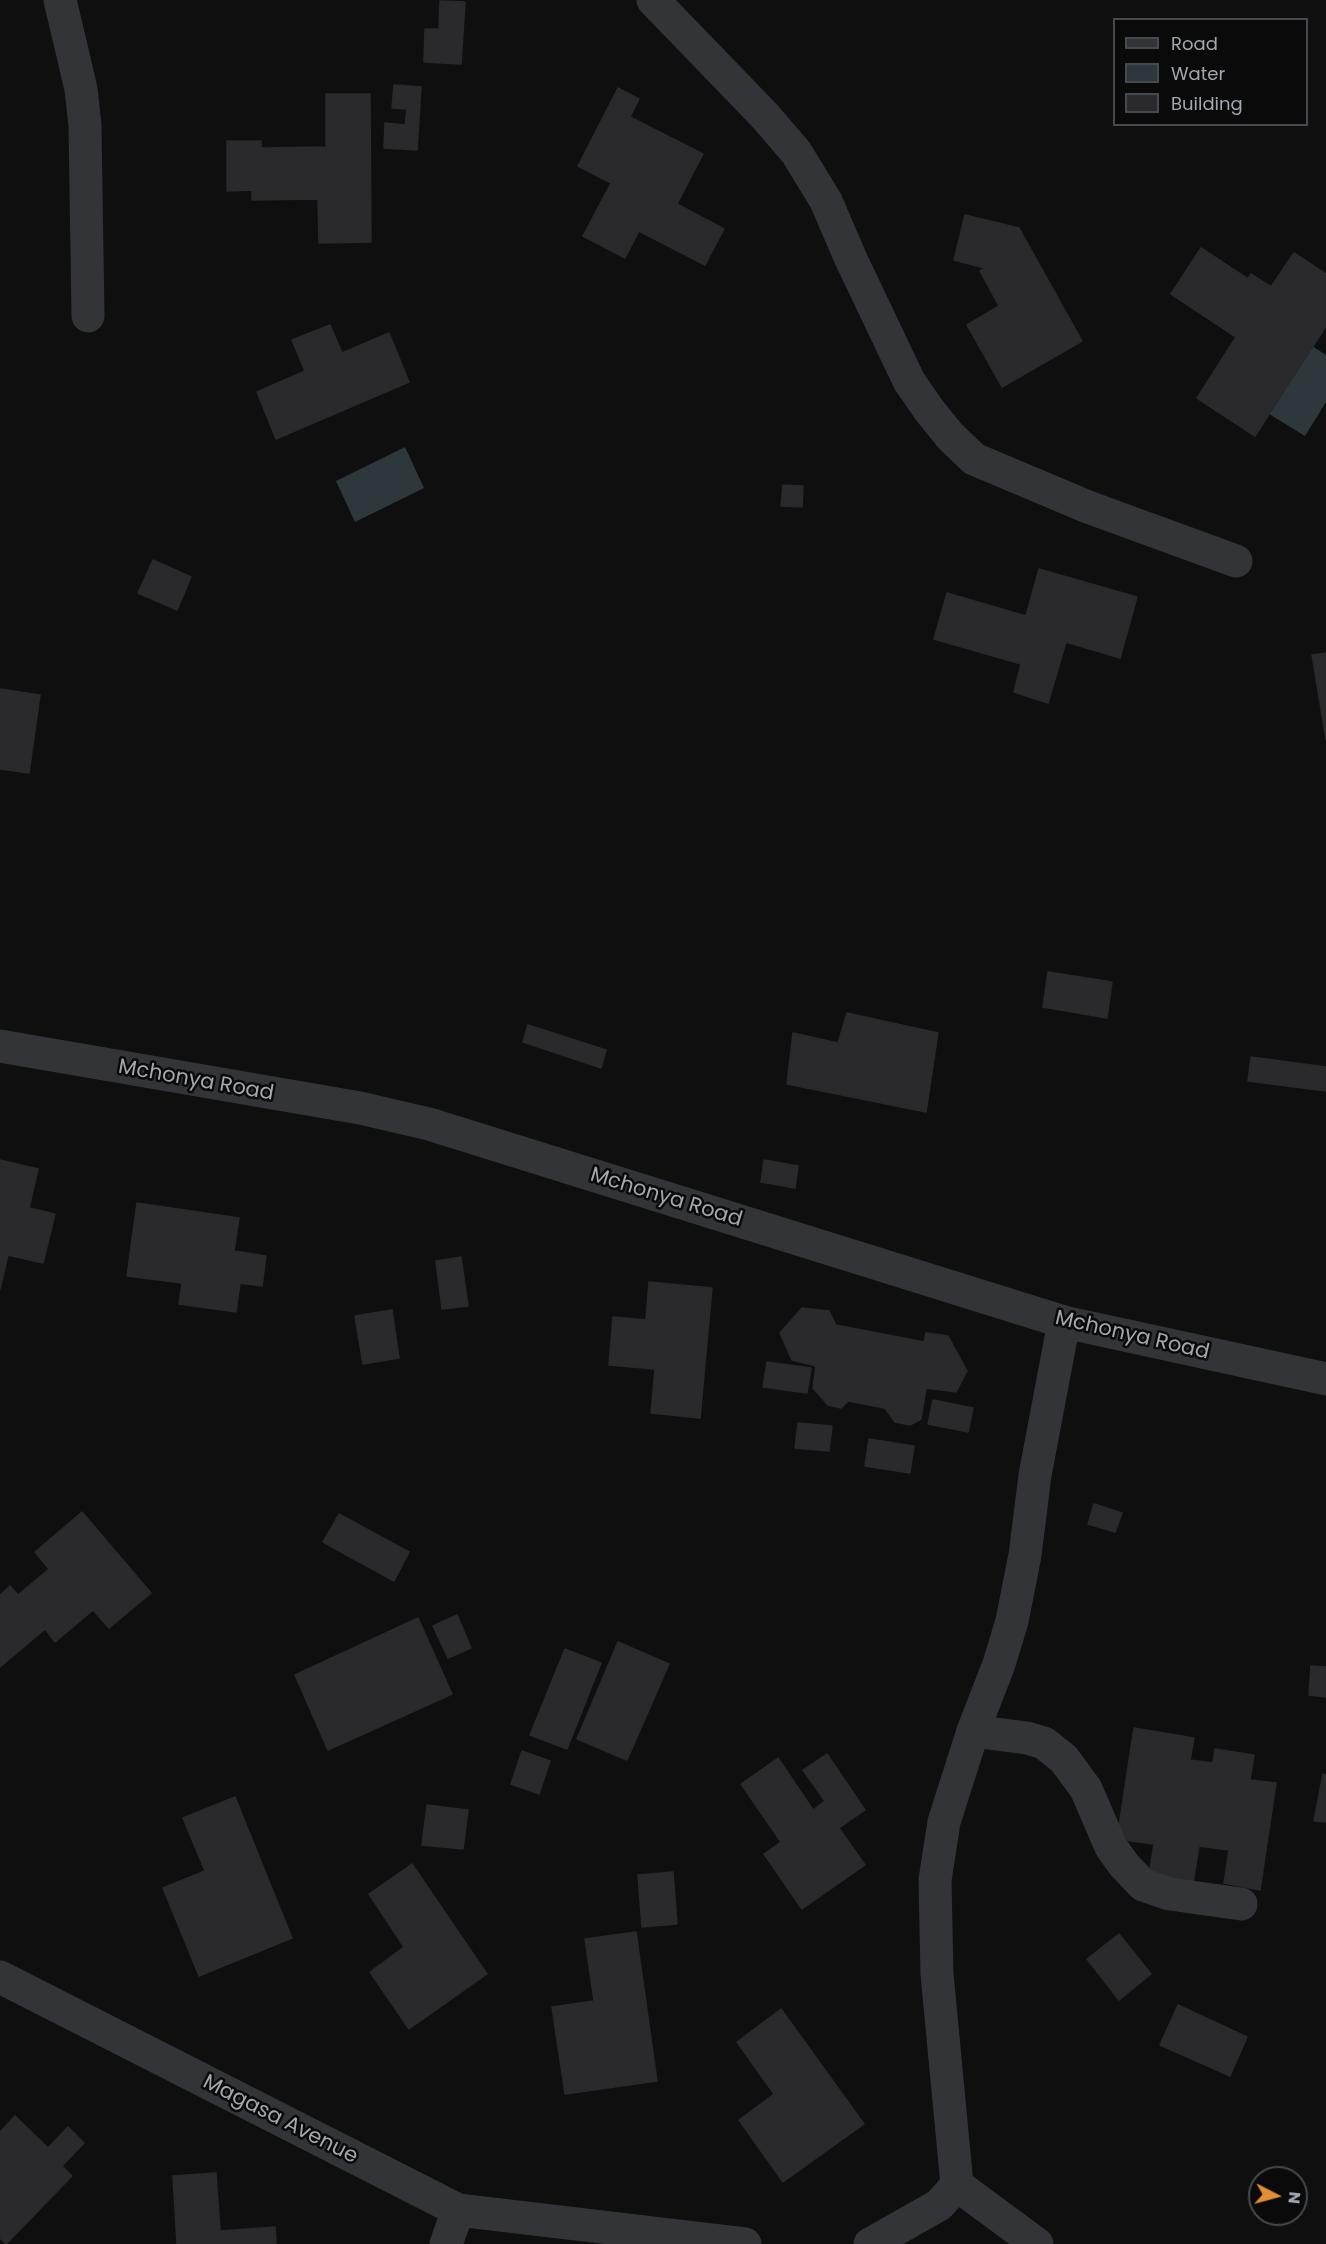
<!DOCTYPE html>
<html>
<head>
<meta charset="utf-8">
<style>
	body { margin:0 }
	#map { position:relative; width:1326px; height:2244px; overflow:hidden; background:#0f0f10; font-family:Poppins,sans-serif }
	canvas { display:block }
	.legend { position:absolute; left:1113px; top:18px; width:195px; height:108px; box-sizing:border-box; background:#0a0a0b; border:2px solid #46494d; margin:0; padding:8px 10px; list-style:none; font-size:18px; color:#a1a8b0 }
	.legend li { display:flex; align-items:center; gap:12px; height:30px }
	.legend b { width:30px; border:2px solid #46494d }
	.north { position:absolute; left:1248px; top:2166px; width:60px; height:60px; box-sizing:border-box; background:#0a0a0b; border:2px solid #46494d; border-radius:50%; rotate:96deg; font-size:16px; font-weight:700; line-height:24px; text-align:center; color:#a1a8b0 }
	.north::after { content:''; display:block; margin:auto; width:21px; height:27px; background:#e28e35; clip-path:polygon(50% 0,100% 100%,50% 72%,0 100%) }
</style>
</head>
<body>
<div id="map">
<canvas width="1326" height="2244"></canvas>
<ul class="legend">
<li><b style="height:8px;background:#323437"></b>Road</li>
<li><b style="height:16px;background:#2e383c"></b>Water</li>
<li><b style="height:16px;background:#2a2a2c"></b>Building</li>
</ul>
<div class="north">N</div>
</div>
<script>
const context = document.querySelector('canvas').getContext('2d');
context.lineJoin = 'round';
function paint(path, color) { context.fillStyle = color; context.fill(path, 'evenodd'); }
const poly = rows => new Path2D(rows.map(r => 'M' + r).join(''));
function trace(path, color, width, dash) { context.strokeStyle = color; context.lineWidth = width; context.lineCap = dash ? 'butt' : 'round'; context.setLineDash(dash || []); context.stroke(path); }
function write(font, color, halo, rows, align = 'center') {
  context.font = font + ' Poppins,sans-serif'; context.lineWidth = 5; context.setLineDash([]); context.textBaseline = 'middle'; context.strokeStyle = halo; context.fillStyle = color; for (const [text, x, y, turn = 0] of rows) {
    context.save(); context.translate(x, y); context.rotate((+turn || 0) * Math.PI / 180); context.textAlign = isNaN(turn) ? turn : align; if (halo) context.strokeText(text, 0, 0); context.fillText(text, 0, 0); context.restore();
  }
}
const water = poly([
	[1312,346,1326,355,1326,402,1305,436,1269,414],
	[405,447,424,488,355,522,336,481]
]);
const building = poly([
	[440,1,465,2,461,64,424,62,425,29,439,29,440,1],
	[394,85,421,87,417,150,384,148,385,123,405,125,407,109,392,108,394,85],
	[618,88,639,99,630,117,703,154,677,204,724,229,705,265,639,231,625,258,583,236,611,183,578,166,618,88],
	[326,94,370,94,371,242,319,243,318,199,252,200,252,190,227,191,227,141,261,141,261,148,326,147,326,94],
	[965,215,1019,228,1082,341,1002,387,967,325,999,306,980,271,985,268,954,260,965,215],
	[1201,248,1248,279,1251,274,1271,287,1294,253,1326,274,1326,326,1255,436,1197,398,1236,337,1171,294,1201,248],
	[330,325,342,353,389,333,409,382,276,439,257,392,305,371,292,340,330,325],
	[783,485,803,486,802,507,781,506,783,485],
	[153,560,191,577,177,610,138,593,153,560],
	[1039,569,1137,597,1120,658,1066,642,1048,703,1014,692,1021,664,934,639,947,593,1026,616,1039,569],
	[1326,653,1326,739,1312,655,1326,653],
	[0,689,40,695,29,773,0,769,0,689],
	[1048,972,1112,982,1107,1018,1043,1007,1048,972],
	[847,1013,938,1033,926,1112,787,1084,793,1033,838,1043,847,1013],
	[528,1025,606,1050,601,1068,523,1042,528,1025],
	[1251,1057,1326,1067,1326,1091,1248,1081,1251,1057],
	[0,1160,38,1169,29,1208,55,1214,43,1263,8,1255,0,1289,0,1160],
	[764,1160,798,1166,795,1188,761,1182,764,1160],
	[137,1203,239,1218,234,1251,266,1256,262,1286,240,1283,236,1312,179,1304,182,1283,127,1276,137,1203],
	[461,1257,468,1306,442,1309,436,1261,461,1257],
	[649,1282,712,1288,700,1418,651,1413,655,1369,609,1365,613,1317,646,1320,649,1282],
	[802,1308,829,1311,836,1325,924,1342,926,1333,948,1336,967,1371,956,1392,926,1388,921,1419,910,1425,895,1422,885,1408,848,1401,841,1408,828,1405,813,1388,816,1366,792,1360,780,1333,802,1308],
	[392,1310,399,1358,363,1364,355,1316,392,1310],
	[767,1362,811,1368,807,1393,763,1387,767,1362],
	[933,1400,973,1408,968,1432,928,1424,933,1400],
	[798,1423,832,1426,829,1451,795,1448,798,1423],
	[869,1439,914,1446,910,1473,865,1466,869,1439],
	[1094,1504,1122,1513,1115,1532,1088,1524,1094,1504],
	[82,1512,151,1593,109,1628,93,1610,55,1642,45,1629,0,1667,0,1595,10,1586,18,1595,49,1569,35,1552,82,1512],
	[339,1514,409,1552,394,1581,323,1542,339,1514],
	[457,1615,471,1648,448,1658,433,1626,457,1615],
	[418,1618,452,1694,328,1750,295,1675,418,1618],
	[618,1642,669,1664,627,1760,577,1739,618,1642],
	[565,1649,601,1663,567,1749,530,1735,565,1649],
	[1311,1666,1326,1667,1326,1697,1309,1695,1311,1666],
	[1134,1728,1194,1738,1190,1760,1213,1763,1215,1749,1254,1755,1250,1780,1276,1783,1260,1890,1224,1883,1229,1850,1199,1846,1193,1883,1149,1876,1154,1844,1117,1839,1134,1728],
	[522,1751,550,1761,539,1794,511,1784,522,1751],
	[827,1754,865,1810,839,1828,865,1865,802,1909,764,1854,781,1842,741,1784,778,1758,813,1810,825,1801,803,1770,827,1754],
	[1323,1774,1326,1775,1326,1822,1314,1821,1323,1774],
	[235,1797,292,1938,199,1976,163,1888,205,1871,183,1818,235,1797],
	[427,1805,468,1810,463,1849,422,1845,427,1805],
	[412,1864,487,1974,409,2029,370,1972,404,1947,369,1894,412,1864],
	[673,1872,677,1924,642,1927,638,1875,673,1872],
	[636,1932,657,2081,565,2094,552,2007,594,2001,585,1939,636,1932],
	[1119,1934,1151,1974,1119,2000,1087,1959,1119,1934],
	[1178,2005,1247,2037,1230,2076,1160,2045,1178,2005],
	[781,2009,864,2124,783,2182,739,2120,774,2094,737,2042,781,2009],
	[15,2116,48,2148,68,2127,84,2143,62,2166,72,2176,6,2244,0,2238,0,2132,15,2116],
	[216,2173,220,2231,275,2227,276,2244,177,2244,173,2176,216,2173]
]);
const minor = poly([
	[60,0,81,89,85,125,88,316],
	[653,0,765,116,796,152,826,201,850,257,909,381,929,410,950,436,974,459,1088,507,1236,561],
	[0,1046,360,1108,429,1124,1064,1322,1326,1379],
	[973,1731,1027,1738,1044,1743,1064,1759,1086,1789,1111,1847,1124,1865,1143,1885,1170,1894,1241,1904],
	[0,1977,458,2210,745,2244],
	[957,2185,1037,2244],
	[446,2244,458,2210],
	[870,2244,939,2205,957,2185,937,1974,935,1880,944,1822,973,1731,999,1664,1012,1621,1025,1555,1035,1475,1064,1322]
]);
const streetNames = [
	["Mchonya Road",196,1081,10],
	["Mchonya Road",666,1198,17],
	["Mchonya Road",1132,1336,13],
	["Magasa Avenue",280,2120,27]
];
paint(water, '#2e383c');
paint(building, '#2a2a2c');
trace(building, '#292a2c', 1.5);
trace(minor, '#323437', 33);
write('21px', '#a1a8b0', '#0a0a0b', streetNames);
</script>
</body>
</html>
